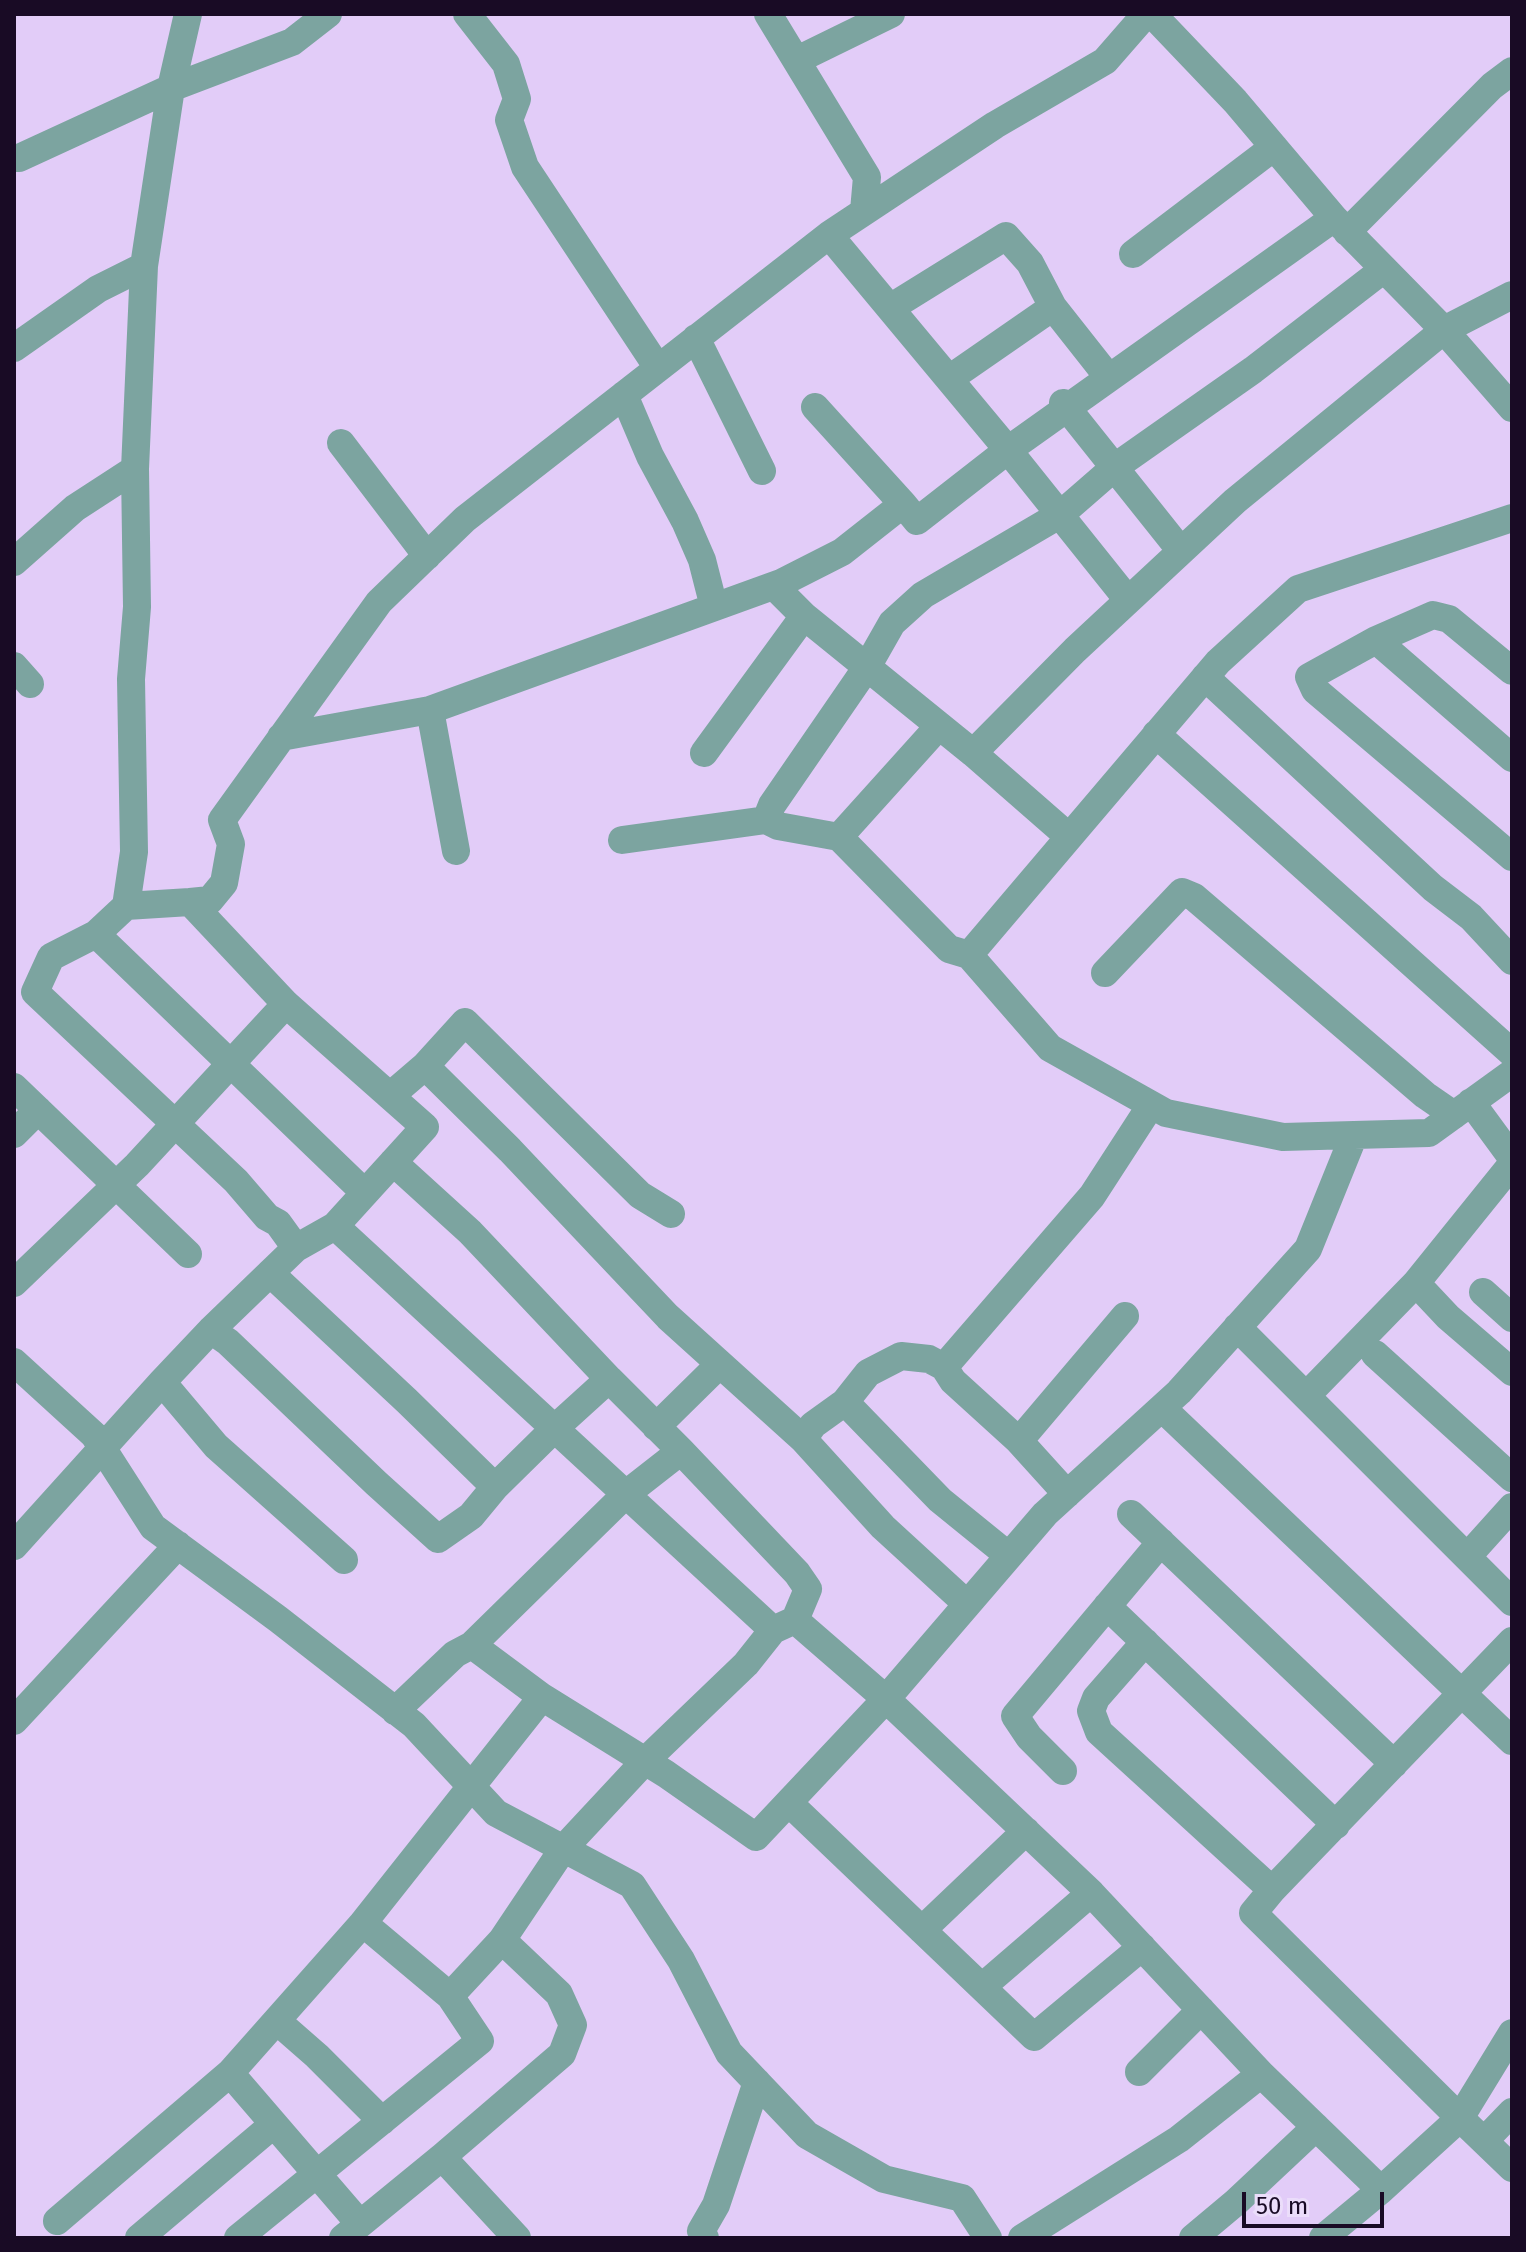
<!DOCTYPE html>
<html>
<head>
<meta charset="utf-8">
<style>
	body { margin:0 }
	#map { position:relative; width:1526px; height:2252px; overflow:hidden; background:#e2ccf8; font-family:"Fira Sans",sans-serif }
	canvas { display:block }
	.frame { position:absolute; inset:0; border:16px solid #190b25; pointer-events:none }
	.scale { position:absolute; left:1242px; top:2192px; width:142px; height:36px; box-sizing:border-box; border:4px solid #190b25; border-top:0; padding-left:10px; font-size:24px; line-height:28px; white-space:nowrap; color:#190b25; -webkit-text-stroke:6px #ebddfa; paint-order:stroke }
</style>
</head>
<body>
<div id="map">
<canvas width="1526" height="2252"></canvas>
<div class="frame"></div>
<div class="scale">50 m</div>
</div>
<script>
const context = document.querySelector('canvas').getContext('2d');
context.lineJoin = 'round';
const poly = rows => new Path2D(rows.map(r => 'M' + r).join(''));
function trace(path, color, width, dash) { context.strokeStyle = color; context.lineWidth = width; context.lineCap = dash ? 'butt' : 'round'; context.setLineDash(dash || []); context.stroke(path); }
const minor = poly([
	[467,14,506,64,517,99,509,120,525,167,658,368],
	[768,14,867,177,864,211],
	[797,60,891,14],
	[14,158,19,158,171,88,292,42,328,14],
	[1347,232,1492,86,1512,71],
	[1133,254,1274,147],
	[1512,295,1444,330,1512,408],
	[890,308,1006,236,1030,263,1053,307,1109,378],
	[696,338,762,471],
	[14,348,98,289,144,266],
	[949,379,1053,307],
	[624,395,650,456,685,521,702,560,714,607],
	[1063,403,1181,551],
	[815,407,903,504],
	[341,443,427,556],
	[135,469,144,266,171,88,188,14],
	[14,562,75,508,135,469,137,607,131,679,134,852,126,906,96,934,51,957,35,992,236,1181,267,1217,278,1223,296,1248],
	[774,586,804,616,973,753,1068,836],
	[1128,600,1008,450,829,235,995,125,1105,61,1146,14],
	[1376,640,1512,758],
	[14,666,30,684],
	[1512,671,1449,619,1433,615,1376,640,1309,677,1315,690,1512,857],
	[1205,677,1433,888,1471,917,1512,961],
	[430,710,456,851],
	[1156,734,1512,1053],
	[281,737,430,710,781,583,842,552,903,504,917,521,1008,450,1334,218],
	[704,753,804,616],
	[973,753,1075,650,1235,501,1444,330,1334,218,1235,101,1152,14],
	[766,820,772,805,867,667,892,623,923,595,1061,514,1115,467,1253,370,1384,269],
	[839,837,939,726],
	[622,840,766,820,778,826,839,837,949,949,969,955],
	[126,906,190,902],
	[96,934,365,1193],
	[1105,973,1182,892,1194,897,1425,1095,1454,1115],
	[425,1066,510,1150,668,1317,803,1439,883,1527,967,1604],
	[14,1087,188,1254],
	[390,1096,425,1066,465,1022,640,1195,671,1214],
	[1471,1102,1512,1158],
	[14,1134,38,1110],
	[1354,1135,1283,1137,1166,1113,1050,1048,969,955,1218,662,1298,589,1512,518],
	[393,1162,470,1232,609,1379,681,1451,797,1573,808,1589,795,1620,773,1630,746,1664,645,1761,563,1849,502,1940,450,1996],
	[270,1273,407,1401,495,1487],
	[14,1283,137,1165,286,1004],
	[1416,1283,1448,1317,1512,1372],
	[1483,1292,1512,1318],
	[1237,1327,1512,1602],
	[211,1330,228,1342,376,1483,438,1539,471,1516,495,1487,555,1428,609,1379],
	[1375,1354,1512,1478],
	[14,1362,94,1435,153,1527,278,1619,414,1725,496,1813,632,1885,681,1960,729,2053,807,2135,884,2179,962,2198,988,2238],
	[944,1367,1092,1196,1151,1105],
	[162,1382,216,1446,344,1560],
	[1306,1396,1416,1283,1512,1164],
	[845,1402,940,1500,1009,1556],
	[1162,1408,1512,1741],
	[656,1427,720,1364],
	[803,1439,813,1425,845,1402,868,1373,901,1356,929,1359,944,1367,953,1381,1019,1441,1067,1494],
	[1019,1441,1125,1316],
	[1131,1514,1394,1764],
	[14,1546,162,1382,211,1330,296,1248,335,1226],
	[1467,1557,1512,1507],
	[1107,1606,1336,1825],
	[795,1620,886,1699,1091,1893,1261,2074,1381,2190,1460,2118,1512,2168],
	[773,1630,335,1226,425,1127,286,1004,190,902,210,900,224,883,231,844,222,820,379,602,465,519,829,235],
	[1512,1641,1272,1890,1253,1913,1460,2118,1512,2033],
	[1145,1642,1096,1698,1091,1711,1099,1732,1272,1890],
	[472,1645,542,1697],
	[395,1711,455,1654,472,1645,626,1494,681,1451],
	[14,1721,178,1545],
	[1063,1771,1029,1737,1015,1716,1161,1542],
	[789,1803,1034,2037,1142,1947],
	[922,1930,1026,1831],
	[982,1987,1091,1893],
	[277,2021,317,2056,382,2121],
	[1139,2072,1201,2010],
	[230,2073,363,1923],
	[1484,2141,1512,2112],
	[442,2157,562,2054,573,2025,559,1994,502,1940],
	[57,2221,230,2073,360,2224],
	[139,2238,274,2124],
	[238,2238,480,2041,450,1996,363,1923,542,1697,666,1774,756,1837,886,1699,1045,1514,1179,1392,1308,1249,1354,1135,1429,1133,1512,1073],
	[343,2238,442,2157,517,2238],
	[705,2238,701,2231,716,2205,757,2082],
	[1022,2238,1179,2139,1261,2074],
	[1193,2238,1236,2202,1316,2127],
	[1323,2238,1381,2190]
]);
trace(minor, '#7ca4a0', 28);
</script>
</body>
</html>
